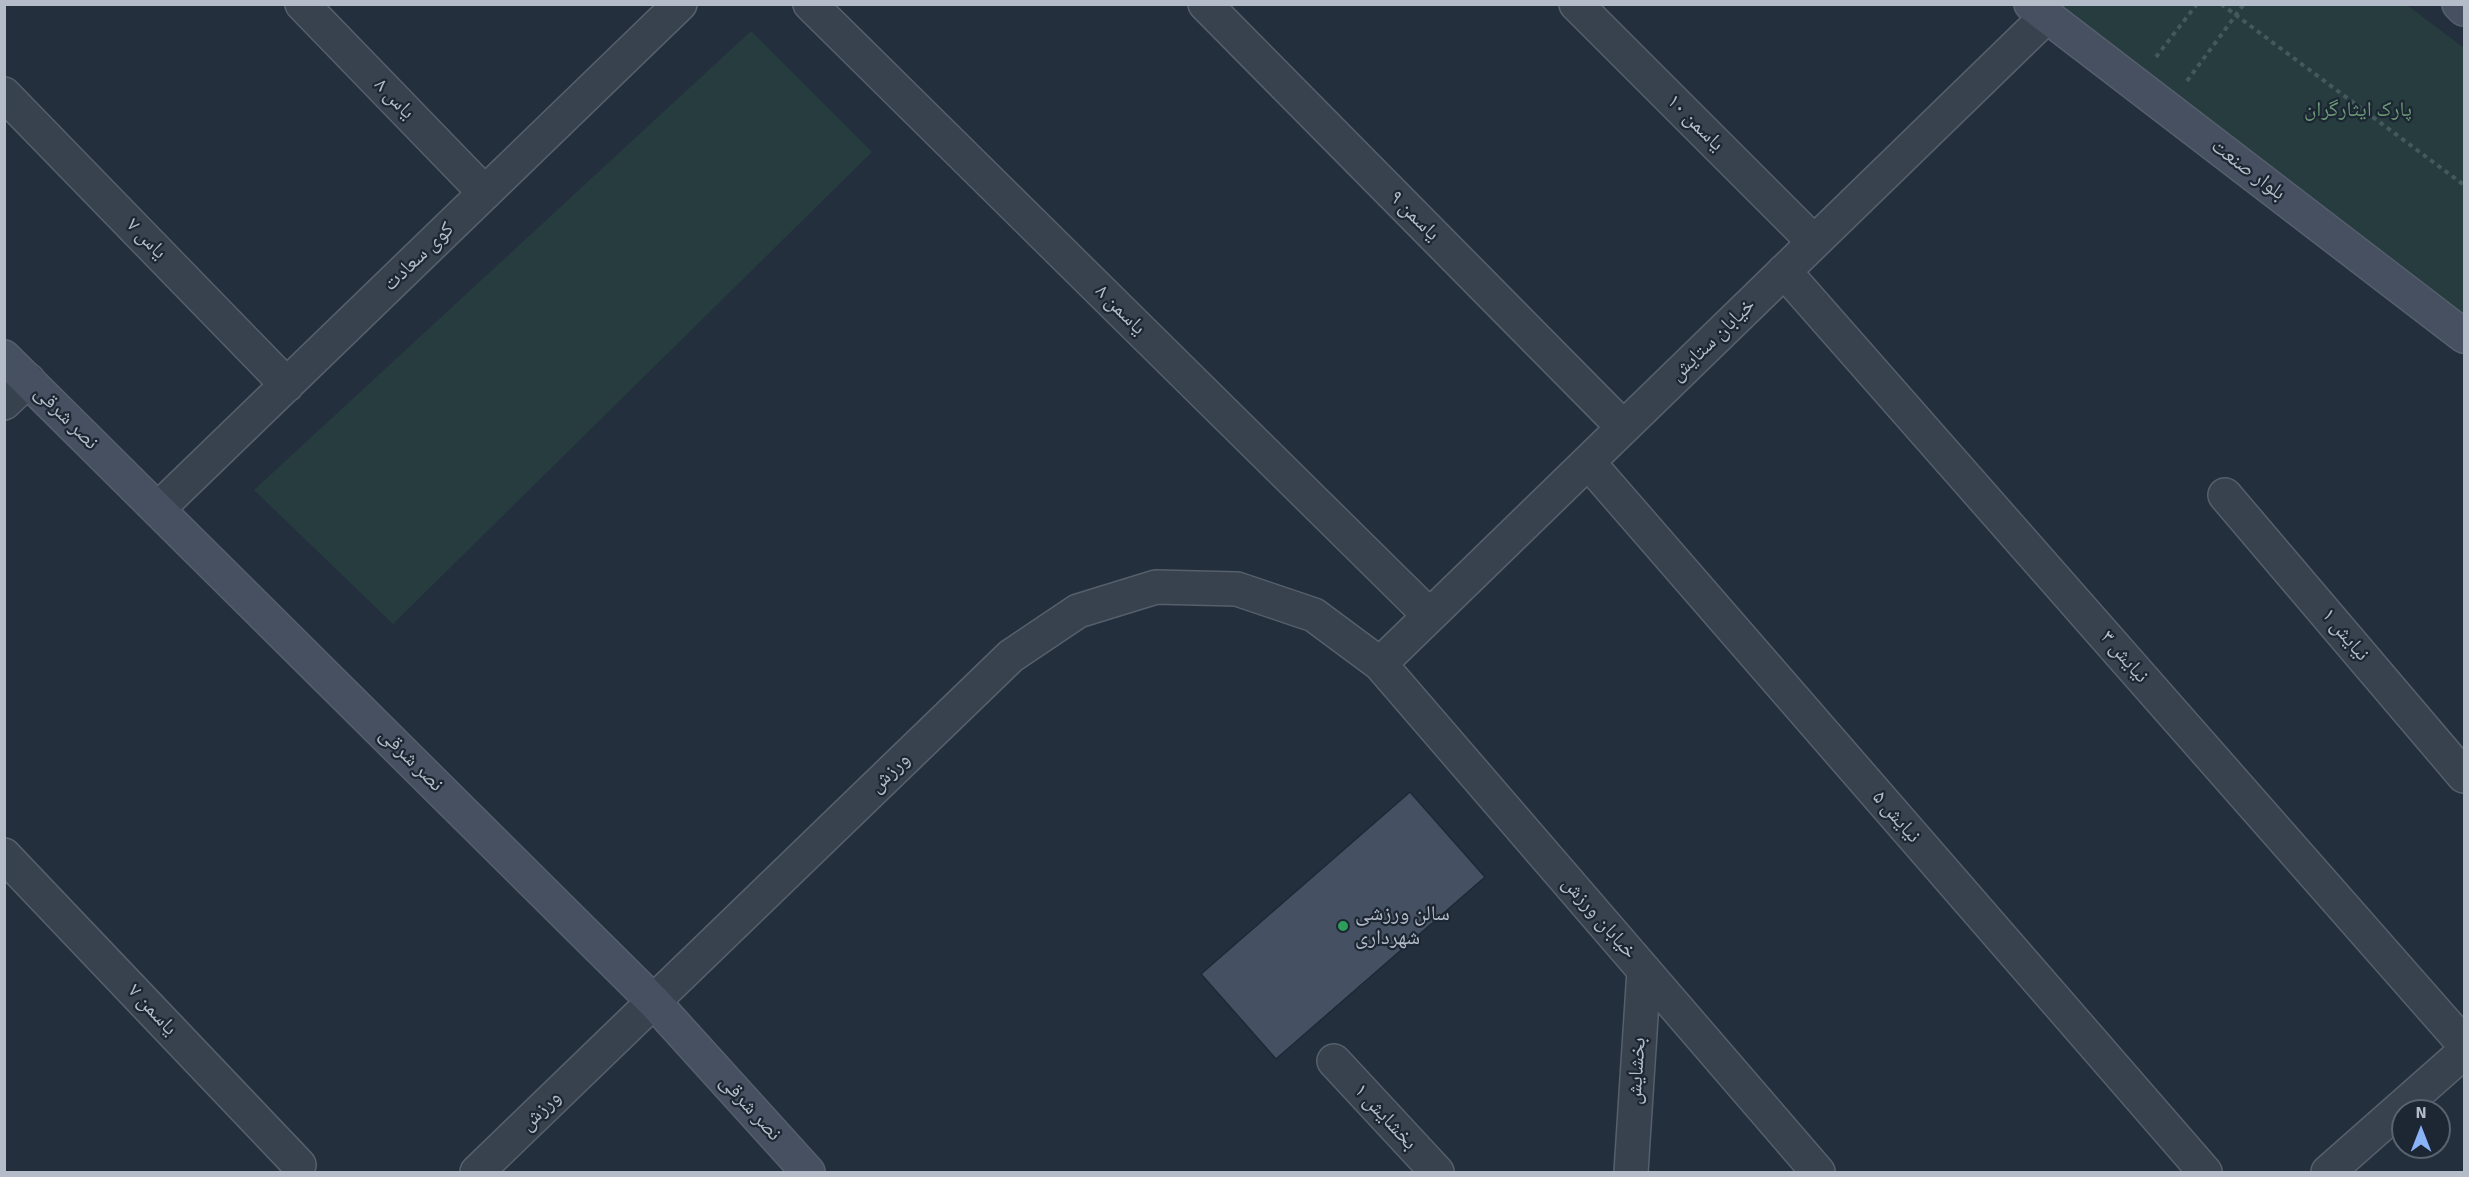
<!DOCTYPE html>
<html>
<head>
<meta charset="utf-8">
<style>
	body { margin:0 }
	#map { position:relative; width:2469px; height:1177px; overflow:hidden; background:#242f3e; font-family:Signika,sans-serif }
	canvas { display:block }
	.frame { position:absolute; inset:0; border:6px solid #b4bcc9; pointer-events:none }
	.north { position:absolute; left:2391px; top:1099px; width:60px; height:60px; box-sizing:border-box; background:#1d2633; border:2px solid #59626f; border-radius:50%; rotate:0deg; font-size:16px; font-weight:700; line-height:24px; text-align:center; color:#b4bcc9 }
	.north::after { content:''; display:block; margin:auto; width:21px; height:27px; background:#8ab4f8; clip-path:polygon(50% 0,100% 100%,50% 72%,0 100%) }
</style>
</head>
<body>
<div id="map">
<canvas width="2469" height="1177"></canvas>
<div class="frame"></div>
<div class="north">N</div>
</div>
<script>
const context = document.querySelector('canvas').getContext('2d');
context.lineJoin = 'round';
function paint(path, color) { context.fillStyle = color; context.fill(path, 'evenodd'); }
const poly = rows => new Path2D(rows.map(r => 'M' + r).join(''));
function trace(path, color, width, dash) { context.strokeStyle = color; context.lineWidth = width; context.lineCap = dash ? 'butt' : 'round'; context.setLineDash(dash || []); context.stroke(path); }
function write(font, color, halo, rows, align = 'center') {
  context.font = font + ' Signika,"Noto Naskh Arabic",sans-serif'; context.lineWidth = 4.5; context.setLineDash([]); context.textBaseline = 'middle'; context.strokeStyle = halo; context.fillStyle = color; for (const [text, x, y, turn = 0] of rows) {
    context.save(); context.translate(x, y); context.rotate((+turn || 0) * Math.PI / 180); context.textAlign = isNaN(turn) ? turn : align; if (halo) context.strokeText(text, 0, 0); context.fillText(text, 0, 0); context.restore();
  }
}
const green = poly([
	[2037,5,2407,5,2464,48,2464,322],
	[751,31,872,152,393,624,254,490]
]);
const building = poly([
	[1410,792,1485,877,1276,1059,1201,974,1410,792]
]);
const path = poly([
	[2221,4,2464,185],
	[2156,57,2197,4],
	[2187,81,2244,4]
]);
const street = poly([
	[302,4,485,193],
	[810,4,1429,615],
	[1205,4,1623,427],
	[1576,4,1814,242],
	[4,94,287,385],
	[1784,271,2464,1044],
	[4,403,28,380],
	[1588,462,2205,1172],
	[2225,495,2464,776],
	[158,509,680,4],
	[1380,664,2047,16],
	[4,855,299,1165],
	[1334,1061,1437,1172],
	[477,1172,1011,656,1078,611,1156,587,1237,589,1314,615,1380,664,1818,1172],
	[1631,1172,1644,970],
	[2328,1172,2464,1052]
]);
const secondary = poly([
	[2031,4,2464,336],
	[2459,4,2464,9],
	[4,357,654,1002,808,1172]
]);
const markers = [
	[1343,926,6,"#2e9e5b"]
];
const streetNames = [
	["یاس ۸",394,99,46],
	["یاسمن ۱۰",1695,123,45],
	["بلوار صنعت",2248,170,37],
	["یاسمن ۹",1414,216,45],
	["یاس ۷",146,239,46],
	["کوی سعادت",419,257,-44],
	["یاسمن ۸",1120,310,45],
	["خیابان ستایش",1713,340,-44],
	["نصر شرقی",66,418,45],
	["نیایش ۱",2345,635,50],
	["نیایش ۳",2124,657,49],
	["نصر شرقی",411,760,45],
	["ورزش",890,773,-44],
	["نیایش ۵",1896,817,49],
	["خیابان ورزش",1599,918,49],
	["یاسمن ۷",152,1010,47],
	["بخشایش",1637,1071,-86],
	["نصر شرقی",750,1108,48],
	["ورزش",541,1111,-44],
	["بخشایش ۱",1385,1117,47]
];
const parkNames = [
	["پارک ایثارگران",2358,110]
];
const poiNames = [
	["سالن ورزشی",1355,914],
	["شهرداری",1355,938]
];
paint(green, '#263c3f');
paint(building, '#455162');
trace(building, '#1f2835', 1.5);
trace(street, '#565f6c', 36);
trace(secondary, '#565f6c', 36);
trace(path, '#44595c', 4, [4.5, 4.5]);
trace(street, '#38414e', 33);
trace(secondary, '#465061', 33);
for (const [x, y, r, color] of markers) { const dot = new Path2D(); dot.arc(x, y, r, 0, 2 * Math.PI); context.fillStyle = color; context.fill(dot); trace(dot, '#1d2633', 2); }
write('21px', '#b4bcc9', '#1d2633', streetNames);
write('21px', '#6b9a76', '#1d2633', parkNames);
write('21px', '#b4bcc9', '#1d2633', poiNames, 'left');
</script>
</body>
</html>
